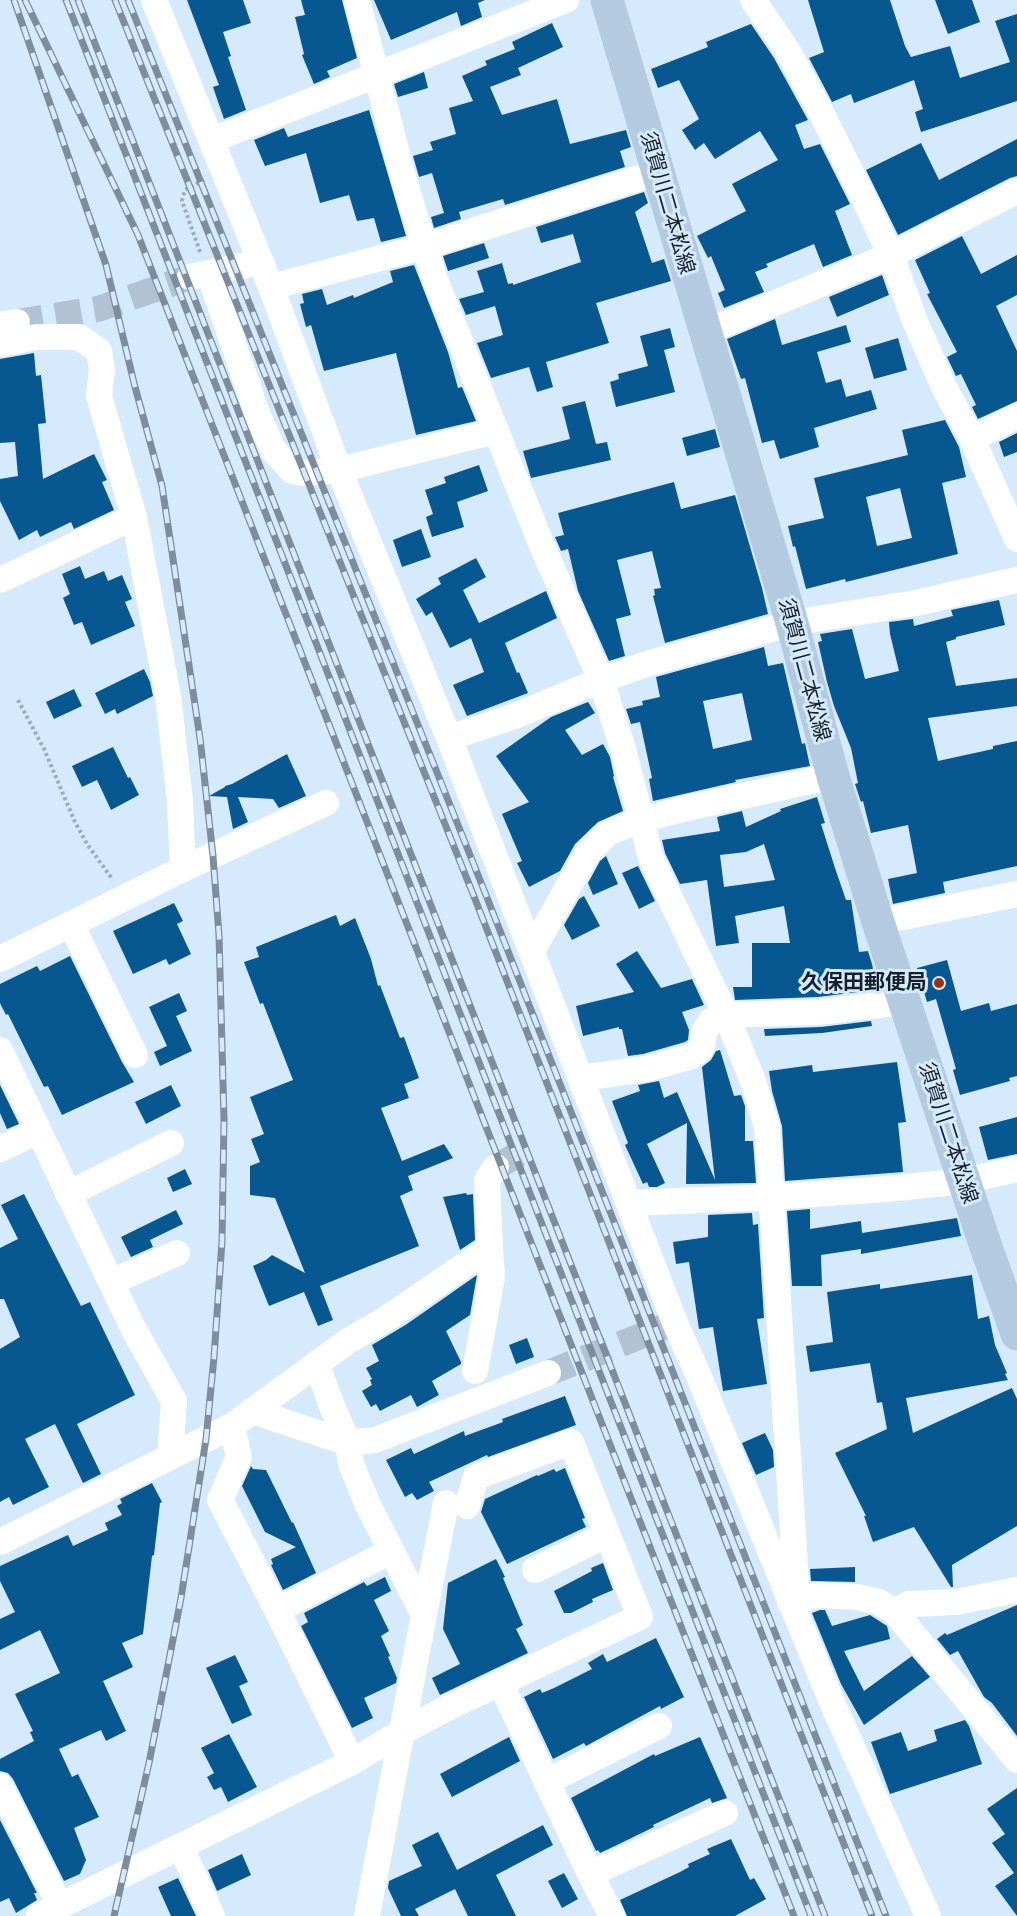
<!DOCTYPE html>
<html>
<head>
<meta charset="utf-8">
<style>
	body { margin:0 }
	canvas { display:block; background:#d6eafe }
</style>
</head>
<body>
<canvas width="1017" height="1916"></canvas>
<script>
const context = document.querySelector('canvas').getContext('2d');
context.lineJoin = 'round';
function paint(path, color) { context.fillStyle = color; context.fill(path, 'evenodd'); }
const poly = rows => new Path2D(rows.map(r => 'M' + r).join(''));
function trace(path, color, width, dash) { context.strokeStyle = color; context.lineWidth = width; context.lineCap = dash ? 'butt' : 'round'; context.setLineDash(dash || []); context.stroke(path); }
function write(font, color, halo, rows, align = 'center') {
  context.font = font + ' "Alegreya Sans","Noto Sans JP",sans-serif'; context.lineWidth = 6; context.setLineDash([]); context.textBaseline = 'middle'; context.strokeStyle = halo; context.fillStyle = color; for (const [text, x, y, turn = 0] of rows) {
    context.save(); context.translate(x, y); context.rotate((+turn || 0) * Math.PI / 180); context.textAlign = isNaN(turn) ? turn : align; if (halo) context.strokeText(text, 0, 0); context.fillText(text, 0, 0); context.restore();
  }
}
const building = poly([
	[187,0,243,0,251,23,223,32,231,56,228,57,246,110,224,119,213,87,219,85],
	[301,0,342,0,357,58,327,71,330,77,314,84,302,55,304,54,295,17,305,15],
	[374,0,485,0,478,3,482,17,461,26,457,12,391,40],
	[808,0,890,0,905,46,911,57,950,46,960,78,1010,62,995,21,1017,14,1017,101,921,132,915,112,923,109,914,80,854,103,851,94,832,102,809,58,824,52],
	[935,0,972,0,980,22,948,34],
	[552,23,563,47,518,68,521,75,490,87,502,115,557,99,570,144,626,130,631,147,620,151,625,167,505,205,503,199,459,212,461,219,434,228,431,217,444,213,432,173,419,177,413,156,433,150,430,142,456,134,449,108,473,101,462,76,487,65,485,61,515,49,512,42],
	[751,24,774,58,808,120,795,125,804,149,820,144,850,204,835,211,852,255,823,267,814,244,766,264,768,267,755,272,764,292,724,308,718,293,725,290,711,256,708,258,697,236,746,211,732,184,778,160,760,131,715,159,704,143,695,150,682,130,699,119,679,80,658,88,651,69,708,47,706,42],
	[424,72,428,88,398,97,394,84],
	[369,110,406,236,381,242,374,218,357,221,349,195,320,203,306,153,265,166,254,140,284,128,288,137],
	[1017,139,1017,176,1010,178,898,235,866,170,921,143,939,180],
	[644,192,648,203,635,212,652,263,664,259,671,281,596,303,609,343,546,362,553,387,537,392,529,367,491,378,477,343,503,335,495,306,466,315,459,299,484,292,477,271,502,263,508,284,513,283,513,285,581,262,573,234,541,243,536,227],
	[962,236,981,274,1017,255,1017,295,996,306,1017,351,1017,401,978,419,972,407,976,405,961,374,956,376,947,357,957,352,927,294,930,293,915,260],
	[484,243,489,258,448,271,443,256],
	[414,265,448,352,458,388,462,387,476,421,416,435,396,353,324,371,311,325,306,327,300,304,304,303,302,294,322,289,327,305,353,295,354,298,393,282,390,271],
	[882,275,889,295,837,317,829,297],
	[775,319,782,345,846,325,851,342,817,352,826,383,841,379,846,397,871,390,877,409,814,428,819,447,780,459,774,440,762,443,745,378,741,379,727,339],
	[670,328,675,347,664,350,675,392,616,407,610,382,619,379,618,374,648,366,640,336],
	[898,338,907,370,874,379,865,348],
	[34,353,36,376,41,375,46,423,38,424,43,479,94,454,107,480,102,482,114,510,74,529,71,522,40,537,37,530,19,540,0,501,0,479,18,476,15,442,0,443,0,359],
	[585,401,596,444,607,442,611,460,531,478,523,451,570,439,562,407],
	[945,420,959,447,966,477,942,483,958,554,846,582,845,579,806,589,795,546,793,547,788,526,824,518,814,478,908,455,902,430],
	[900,488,912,538,877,546,866,497],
	[715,429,720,447,687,456,682,438],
	[1017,433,1017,452,1004,457,999,442],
	[479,465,488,491,457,502,464,527,432,537,426,517,433,514,425,490,446,483,444,477],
	[674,482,681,509,735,495,762,588,768,614,665,643,653,596,655,595,654,589,661,588,652,551,617,560,631,615,616,619,625,656,609,661,578,591,568,549,561,551,555,537,564,535,558,513],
	[421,529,431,557,402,567,393,540],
	[476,558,486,577,463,590,479,623,546,591,557,618,505,643,517,673,519,672,528,693,467,716,453,685,484,672,471,638,450,648,432,612,426,616,416,599,441,584,438,578],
	[80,566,85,579,104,571,108,581,122,575,132,599,125,602,135,626,91,645,82,622,74,625,63,598,70,594,62,574],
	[999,600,1005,625,956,637,956,639,946,642,956,686,1017,678,1017,706,928,718,938,761,993,749,993,746,1017,741,1017,866,943,882,945,893,893,904,888,879,917,873,908,825,871,833,863,801,861,802,855,784,858,783,851,748,834,706,827,682,818,642,822,641,820,634,852,629,865,679,899,671,890,634,889,622,913,619,914,626,953,616,951,610],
	[764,647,768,666,783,663,802,744,805,743,810,766,735,780,736,782,653,801,649,779,652,778,640,722,631,724,626,709,643,705,642,701,660,697,656,677],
	[742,693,752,740,713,749,703,701],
	[144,669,150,682,153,696,117,714,115,709,105,714,95,693],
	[74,689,82,706,54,719,46,702],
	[588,702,595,713,565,730,582,755,603,744,610,757,614,776,613,777,623,811,598,822,575,844,560,871,529,887,517,863,522,861,502,814,529,802,496,756,551,717],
	[113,747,128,778,130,777,139,795,111,810,97,780,82,787,72,766],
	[287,754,306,796,279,808,273,799,238,797,248,822,233,829,227,797,209,796,225,787,225,786,232,784],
	[817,797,825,823,821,824,835,868,846,900,851,900,859,952,868,951,872,964,874,973,865,975,867,991,818,997,735,1000,733,987,752,987,752,943,790,943,784,906,735,916,739,943,716,946,707,880,680,884,665,853,662,840,720,831,717,817,742,811,746,827,781,811,780,809],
	[764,844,775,880,724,887,720,855,746,852],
	[606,856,618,884,593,895,588,883,600,861],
	[638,866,655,901,639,909,622,873],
	[584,896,600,926,572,940,564,925,579,899],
	[174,903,183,921,177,924,191,954,169,965,166,959,133,974,113,931],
	[336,915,340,926,355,918,371,959,378,986,380,985,400,1038,404,1037,419,1078,404,1084,409,1098,381,1108,402,1161,444,1144,453,1158,408,1176,413,1190,400,1196,419,1246,320,1286,333,1320,318,1326,304,1292,269,1306,253,1266,266,1260,272,1255,305,1273,275,1198,250,1195,250,1166,260,1162,251,1139,264,1134,250,1097,293,1080,263,1003,260,1004,244,962,259,957,256,947],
	[637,951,661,988,692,979,704,1005,682,1012,689,1030,688,1040,685,1042,643,1054,628,1056,622,1029,619,1029,619,1027,583,1036,576,1006,634,992,616,964],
	[70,956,122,1062,134,1082,62,1115,48,1086,44,1087,8,1014,6,1015,0,1003,0,984,37,966,40,971],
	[947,960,961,1011,989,1003,991,1011,1017,1004,1017,1076,1009,1078,1010,1081,960,1095,953,1070,956,1069,936,999,927,1002,917,968],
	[179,993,187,1011,176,1016,192,1051,160,1066,154,1052,167,1046,149,1007],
	[871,1021,872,1026,822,1033,765,1036,764,1029,821,1027],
	[720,1050,734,1096,741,1095,745,1106,745,1141,753,1141,756,1183,686,1184,687,1123,647,1144,665,1183,657,1187,649,1187,647,1182,643,1184,625,1145,628,1143,612,1101,640,1091,638,1085,659,1081,664,1098,677,1092,715,1180,702,1067,711,1060,716,1051],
	[897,1062,906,1122,898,1123,903,1172,785,1181,782,1126,772,1091,769,1071,812,1065,813,1072],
	[0,1085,19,1124,7,1129,0,1113],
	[171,1085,181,1106,146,1124,135,1102],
	[1017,1117,1017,1154,988,1160,979,1127],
	[185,1169,192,1184,173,1192,167,1178],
	[466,1193,467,1195,473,1194,475,1240,460,1250,443,1197],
	[24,1194,81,1306,90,1302,135,1395,77,1424,101,1474,83,1483,55,1424,25,1439,49,1487,13,1505,9,1497,0,1502,0,1349,20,1337,4,1299,0,1299,0,1248,18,1239,1,1205],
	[810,1209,810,1229,861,1221,862,1233,957,1218,961,1236,861,1254,861,1249,821,1255,822,1286,792,1286,787,1211],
	[176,1210,183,1224,150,1240,153,1247,131,1257,121,1237],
	[752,1213,753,1225,758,1224,764,1318,757,1319,767,1384,723,1391,713,1327,699,1329,689,1262,676,1264,673,1242,708,1237,708,1215],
	[477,1275,470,1315,446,1331,461,1362,461,1364,432,1381,439,1395,417,1407,411,1395,380,1411,376,1404,371,1407,362,1391,372,1385,370,1380,372,1379,366,1368,379,1361,372,1345,407,1324],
	[972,1275,978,1319,989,1316,995,1345,1007,1373,1005,1374,1008,1380,906,1398,913,1433,1012,1388,1017,1399,1017,1526,952,1565,953,1587,951,1587,914,1527,873,1542,864,1516,866,1516,835,1453,887,1429,882,1402,877,1403,870,1363,810,1372,806,1346,833,1342,827,1292,880,1284,880,1289],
	[527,1338,534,1357,516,1364,509,1345],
	[565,1396,576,1425,488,1457,487,1455,429,1482,434,1491,417,1500,412,1493,405,1497,386,1460,411,1448,414,1454,464,1431,465,1436,503,1422,502,1419],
	[765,1433,773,1450,774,1467,756,1475,742,1443],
	[251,1466,253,1469,266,1470,292,1523,293,1522,316,1573,283,1590,271,1565,273,1564,271,1559,296,1547,265,1532,242,1486],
	[565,1468,585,1518,582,1519,586,1527,507,1564,481,1512,485,1499,537,1475,538,1476,554,1469,556,1472],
	[152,1483,162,1502,160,1503,154,1555,152,1556,143,1634,122,1643,133,1667,103,1681,126,1731,106,1741,101,1730,59,1749,72,1777,78,1774,99,1817,74,1828,86,1860,80,1874,64,1881,13,1779,8,1773,0,1771,0,1759,34,1741,30,1732,33,1731,15,1694,60,1673,40,1630,0,1650,0,1619,15,1612,0,1581,0,1566,68,1535,73,1546,108,1530,105,1523,122,1515,117,1506,122,1503,120,1499],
	[496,1559,505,1577,503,1578,523,1625,516,1629,528,1653,440,1695,432,1678,460,1664,443,1629,448,1583],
	[603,1563,613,1590,592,1599,593,1602,571,1613,564,1613,554,1591,592,1571,591,1568],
	[855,1567,855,1582,811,1581,810,1569],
	[385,1577,391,1591,374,1600,389,1631,381,1636,390,1656,388,1657,397,1678,396,1683,364,1698,373,1718,352,1728,301,1626,308,1622,304,1613,364,1582,367,1586],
	[1017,1605,1017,1736,992,1703,984,1697,958,1651,950,1655,937,1639,945,1633,947,1635],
	[820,1610,825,1610,832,1626,870,1615,887,1626,890,1639,844,1651,864,1691,912,1656,930,1677,864,1725,841,1684,812,1613],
	[656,1638,684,1697,661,1709,660,1706,586,1746,584,1743,553,1759,524,1697,540,1689,542,1693,554,1688,592,1669,588,1663,603,1654,607,1662],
	[235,1655,248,1682,239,1686,252,1715,232,1724,206,1668],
	[965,1720,969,1726,982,1764,890,1794,871,1742,901,1732,908,1751,937,1741,934,1730],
	[229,1734,257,1787,228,1802,221,1787,214,1790,207,1777,214,1773,201,1748],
	[509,1737,520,1761,452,1797,440,1774],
	[700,1737,727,1798,712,1803,710,1798,653,1825,654,1827,617,1845,600,1853,598,1850,596,1851,571,1798,654,1754,655,1756],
	[1017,1788,1017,1916,995,1886,1014,1873,992,1843,1005,1834,987,1809],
	[0,1820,37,1893,34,1893,37,1900,16,1913,9,1898,0,1902],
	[543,1825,553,1845,496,1875,516,1916,468,1916,455,1889,415,1909,419,1916,401,1916,388,1888,389,1881,422,1866,412,1845,438,1832,457,1870],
	[731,1839,750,1880,754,1878,766,1899,735,1916,627,1916,620,1900,680,1872,689,1867,688,1864,710,1854,707,1849],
	[242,1854,251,1875,217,1891,208,1870],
	[564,1873,578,1899,562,1908,548,1881],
	[178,1878,196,1916,171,1916,158,1887]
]);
const minorTunnel = poly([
	[17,322,98,309,190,277],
	[496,1167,529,1148],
	[548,1373,671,1324]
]);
const path = poly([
	[200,252,182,201,185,190,205,179],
	[18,700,44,749,75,822,87,844,113,880]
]);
const minor = poly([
	[154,0,271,287,339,470,449,738,675,1323,700,1379,831,1700,928,1916],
	[357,0,404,180,433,274,541,543,601,680,623,749,651,858,726,1015,753,1081,767,1127,796,1581,791,1600],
	[753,0,787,50,822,114,870,211,891,255,914,319,945,389,972,439,1017,539],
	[212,140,566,0],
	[209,273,258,416,274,451,292,471,303,473,339,470,496,431],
	[190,277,261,262],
	[271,287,426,246,658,172],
	[0,325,17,322],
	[705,332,891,255,1017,191],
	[0,344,37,337,79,337,99,351,102,369,99,396,134,517,168,696,180,801,183,869],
	[972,439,1017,416],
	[0,580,134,517],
	[449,738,515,716,601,680,647,664,792,623,916,603,1017,580],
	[878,922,1017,894],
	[71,924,135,1055],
	[532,951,588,852,608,833,641,820,683,809,833,776],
	[0,959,183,869,326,803],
	[0,1050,134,1330,174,1401,170,1457],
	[580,1078,646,1069,692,1056,702,1048,704,1032,711,1021,726,1015,819,1012,905,1002],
	[0,1149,38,1131],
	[68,1194,171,1143],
	[630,1203,773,1197,887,1189,964,1181,1017,1169],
	[111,1282,177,1253],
	[317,1365,332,1406,348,1443,351,1464,368,1505,424,1615,367,1916],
	[475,1371,492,1277,490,1248],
	[252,1411,348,1443,375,1440,548,1373],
	[232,1426,239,1457,220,1500,277,1610],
	[0,1542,232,1426,348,1341,386,1319,490,1248,487,1180,496,1167],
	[535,1570,606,1535],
	[790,1603,818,1595,857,1597,879,1602,895,1612,1017,1760],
	[895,1612,908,1604,956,1602,1017,1590],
	[424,1615,446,1503],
	[501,1684,590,1874,725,1813],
	[352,1762,277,1610,391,1551],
	[546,1782,659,1726],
	[0,1786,60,1906],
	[181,1847,212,1916],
	[590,1874,612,1916],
	[39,1916,352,1762,400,1733,447,1708,640,1617,571,1442,476,1477,467,1506]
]);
const major = poly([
	[607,0,792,623,833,776,878,922,985,1244,1017,1334]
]);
const rail = poly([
	[14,0,106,265,134,383,162,486,200,738,213,856,219,935,224,1120,222,1241,214,1357,206,1439,181,1598,149,1763,114,1916],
	[25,0,138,235,794,1916],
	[66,0,811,1916],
	[78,0,825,1916],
	[115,0,475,899,872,1916],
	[128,0,486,895,886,1916]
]);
const markers = [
	[939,983,6,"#99320c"]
];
const streetNames = [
	["須賀川二本松線",667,203,74],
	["須賀川二本松線",804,670,75],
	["須賀川二本松線",948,1133,72]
];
const poiNames = [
	["久保田郵便局",927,983]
];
paint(building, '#075791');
trace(minorTunnel, '#b0c2d3', 26, [26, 13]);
trace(path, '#9cacbd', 4, [3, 3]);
trace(minor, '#fff', 26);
trace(major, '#b4cae0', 33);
trace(rail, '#7e8d9c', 7);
trace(rail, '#d6eafe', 4.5, [14]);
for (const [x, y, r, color] of markers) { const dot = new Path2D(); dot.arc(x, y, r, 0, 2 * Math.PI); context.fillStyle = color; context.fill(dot); trace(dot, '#d6eafe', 2); }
write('21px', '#172029', '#d6eafe', streetNames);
write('bold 21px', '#172029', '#d6eafe', poiNames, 'right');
</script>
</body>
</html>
